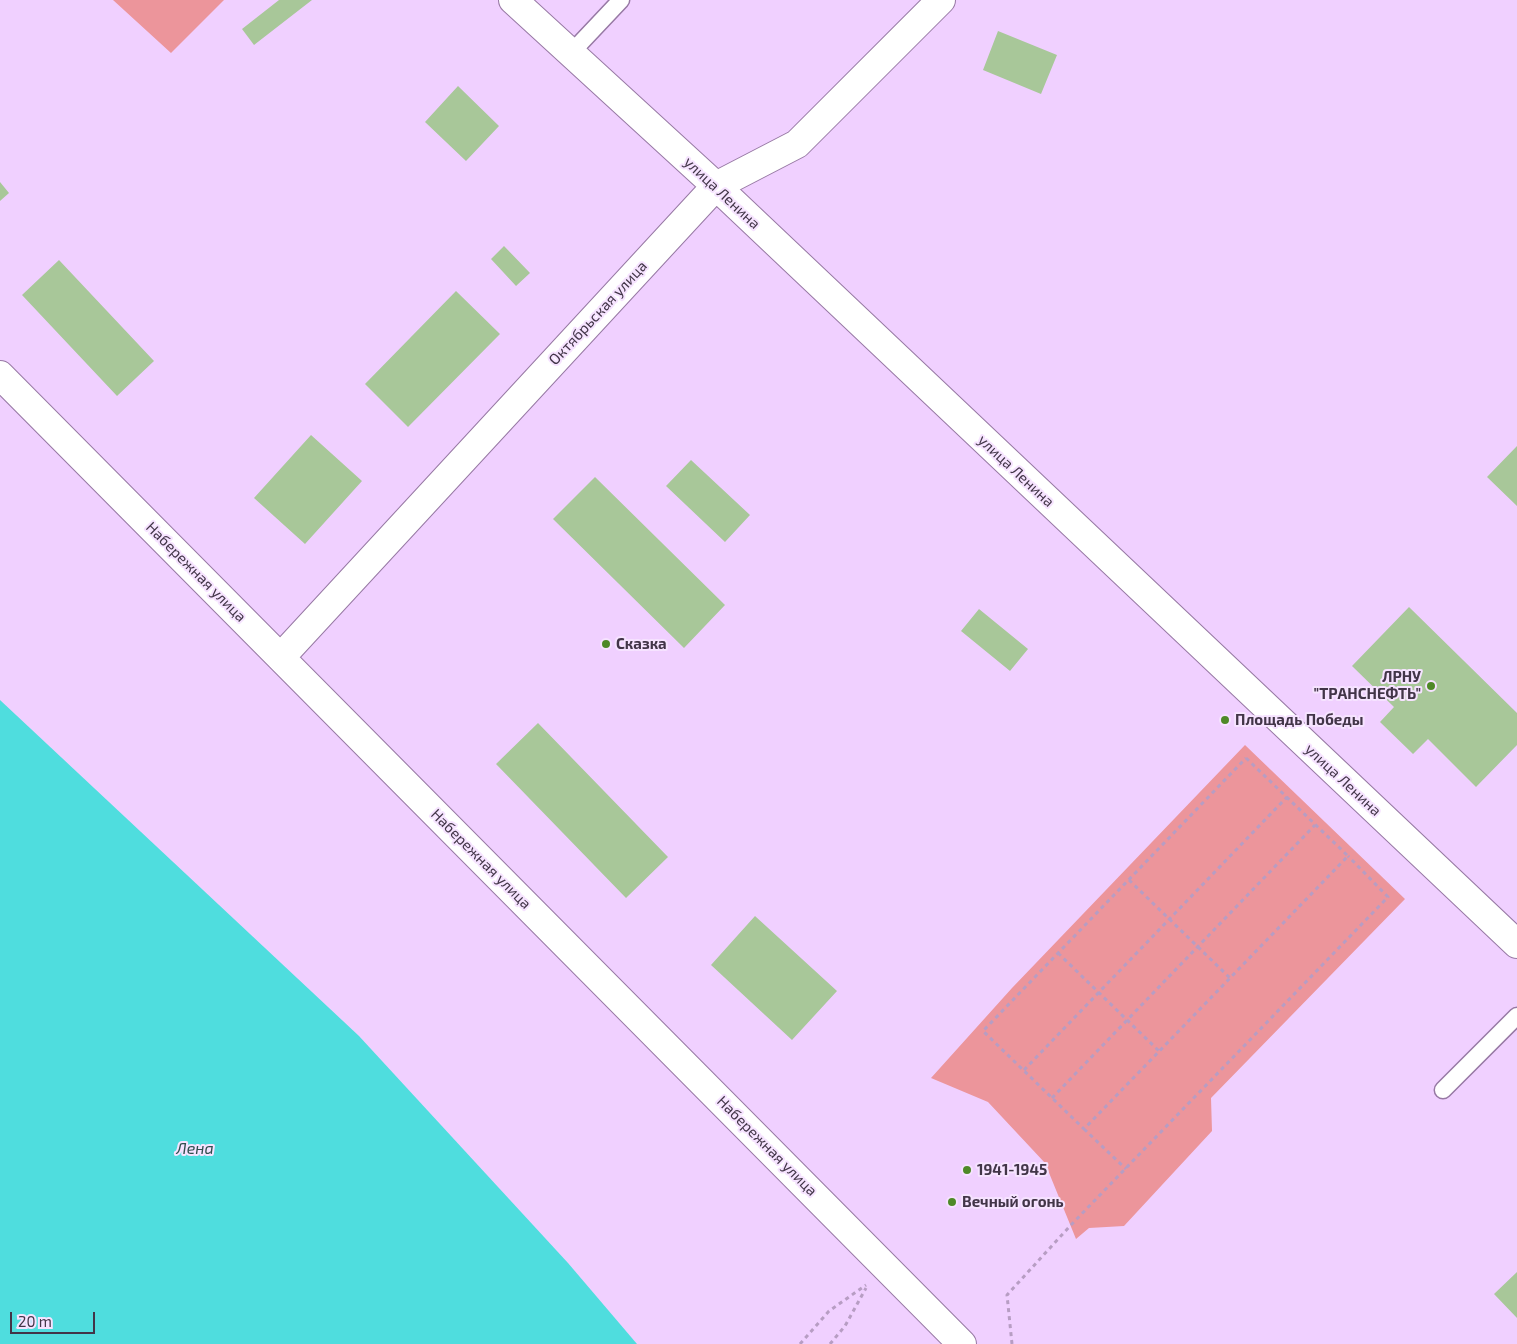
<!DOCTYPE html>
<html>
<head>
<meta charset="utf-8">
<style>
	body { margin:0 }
	#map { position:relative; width:1517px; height:1344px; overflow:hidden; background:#f0d0ff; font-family:"Exo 2",sans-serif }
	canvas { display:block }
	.scale { position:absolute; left:10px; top:1312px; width:85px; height:22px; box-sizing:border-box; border:2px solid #423548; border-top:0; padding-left:6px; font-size:15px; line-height:18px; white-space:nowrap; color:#423548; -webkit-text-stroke:4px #f6e3ff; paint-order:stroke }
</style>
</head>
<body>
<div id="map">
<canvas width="1517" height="1344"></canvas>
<div class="scale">20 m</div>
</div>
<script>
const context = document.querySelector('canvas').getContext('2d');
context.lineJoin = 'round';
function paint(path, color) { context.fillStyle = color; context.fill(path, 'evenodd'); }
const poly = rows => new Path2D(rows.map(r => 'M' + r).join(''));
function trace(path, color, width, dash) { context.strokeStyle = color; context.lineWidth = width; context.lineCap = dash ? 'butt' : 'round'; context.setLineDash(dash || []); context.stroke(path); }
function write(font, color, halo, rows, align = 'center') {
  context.font = font + ' "Exo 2",sans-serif'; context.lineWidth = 4; context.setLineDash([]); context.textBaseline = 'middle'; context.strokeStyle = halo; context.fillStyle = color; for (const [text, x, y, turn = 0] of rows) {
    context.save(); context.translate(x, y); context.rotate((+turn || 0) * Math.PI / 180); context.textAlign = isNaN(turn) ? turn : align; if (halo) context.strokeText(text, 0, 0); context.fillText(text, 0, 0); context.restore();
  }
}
const green = poly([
	[113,0,224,0,171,53],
	[1245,745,1405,899,1211,1098,1212,1131,1124,1226,1089,1228,1076,1239,1045,1163,988,1102,931,1078,1012,988]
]);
const water = poly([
	[0,700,359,1036,568,1263,637,1344,0,1344]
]);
const building = poly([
	[279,0,312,0,254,45,242,29],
	[998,31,1057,55,1041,94,983,70],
	[458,86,499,126,466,161,425,122],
	[0,182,9,193,0,201],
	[504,246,530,273,516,286,491,259],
	[59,260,154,361,117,396,22,295],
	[456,291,500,334,408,427,365,384],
	[311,435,362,481,305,544,254,498],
	[1517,446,1517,506,1487,477],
	[691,460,750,515,725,542,666,486],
	[595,477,725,605,684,648,553,519],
	[1409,607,1517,713,1517,745,1476,787,1428,739,1413,754,1380,722,1394,707,1352,666],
	[979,609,1028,649,1010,671,961,631],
	[538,723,668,857,626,898,496,764],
	[755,916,837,991,792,1040,711,965],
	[1517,1272,1517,1318,1494,1294]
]);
const path = poly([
	[1246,758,1348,856,1084,1129,983,1031,1246,758],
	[1129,880,1230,978],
	[1058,953,1159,1051],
	[1024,1070,1287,797],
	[1052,1098,1315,825],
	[1084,1129,1126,1169],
	[800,1344,829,1311,866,1285],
	[830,1344,845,1326,866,1288],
	[1012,1344,1007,1295,1070,1226,1388,897,1348,856]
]);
const lane = poly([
	[571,53,621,0],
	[1443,1090,1517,1016]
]);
const street = poly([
	[716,186,797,144,941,0]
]);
const secondary = poly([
	[513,0,716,186,1517,944],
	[0,375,962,1344],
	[281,657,716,186]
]);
const markers = [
	[606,644,5,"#4e8927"],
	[1431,686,5,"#4e8927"],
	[1225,720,5,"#4e8927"],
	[967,1170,5,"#4e8927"],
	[952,1202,5,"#4e8927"]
];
const streetNames = [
	["улица Ленина",722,193,43],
	["Октябрьская улица",598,313,-47],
	["улица Ленина",1016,471,43],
	["Набережная улица",196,572,45],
	["улица Ленина",1343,780,43],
	["Набережная улица",481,859,45],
	["Набережная улица",767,1146,45]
];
const poiNames = [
	["Сказка",616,644],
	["ЛРНУ",1421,677,"right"],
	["\"ТРАНСНЕФТЬ\"",1421,694,"right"],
	["Площадь Победы",1235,720],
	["1941-1945",977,1170],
	["Вечный огонь",962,1202]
];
const waterNames = [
	["Лена",195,1149]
];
paint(green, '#ec959b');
paint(water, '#4fddde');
paint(building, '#a8c799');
trace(lane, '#9779a4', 19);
trace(street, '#9779a4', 30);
trace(secondary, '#9779a4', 30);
trace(path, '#b79dc3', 3, [4, 4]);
trace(lane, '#fff', 16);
trace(street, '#fff', 28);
trace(secondary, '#fff', 28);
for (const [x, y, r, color] of markers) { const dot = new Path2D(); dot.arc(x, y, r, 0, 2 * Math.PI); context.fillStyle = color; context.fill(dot); trace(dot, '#f6e3ff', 2); }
write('15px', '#423548', '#f6e3ff', streetNames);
write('bold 15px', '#423548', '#f6e3ff', poiNames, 'left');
write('italic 16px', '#304e4e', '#f6e3ff', waterNames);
</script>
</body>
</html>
